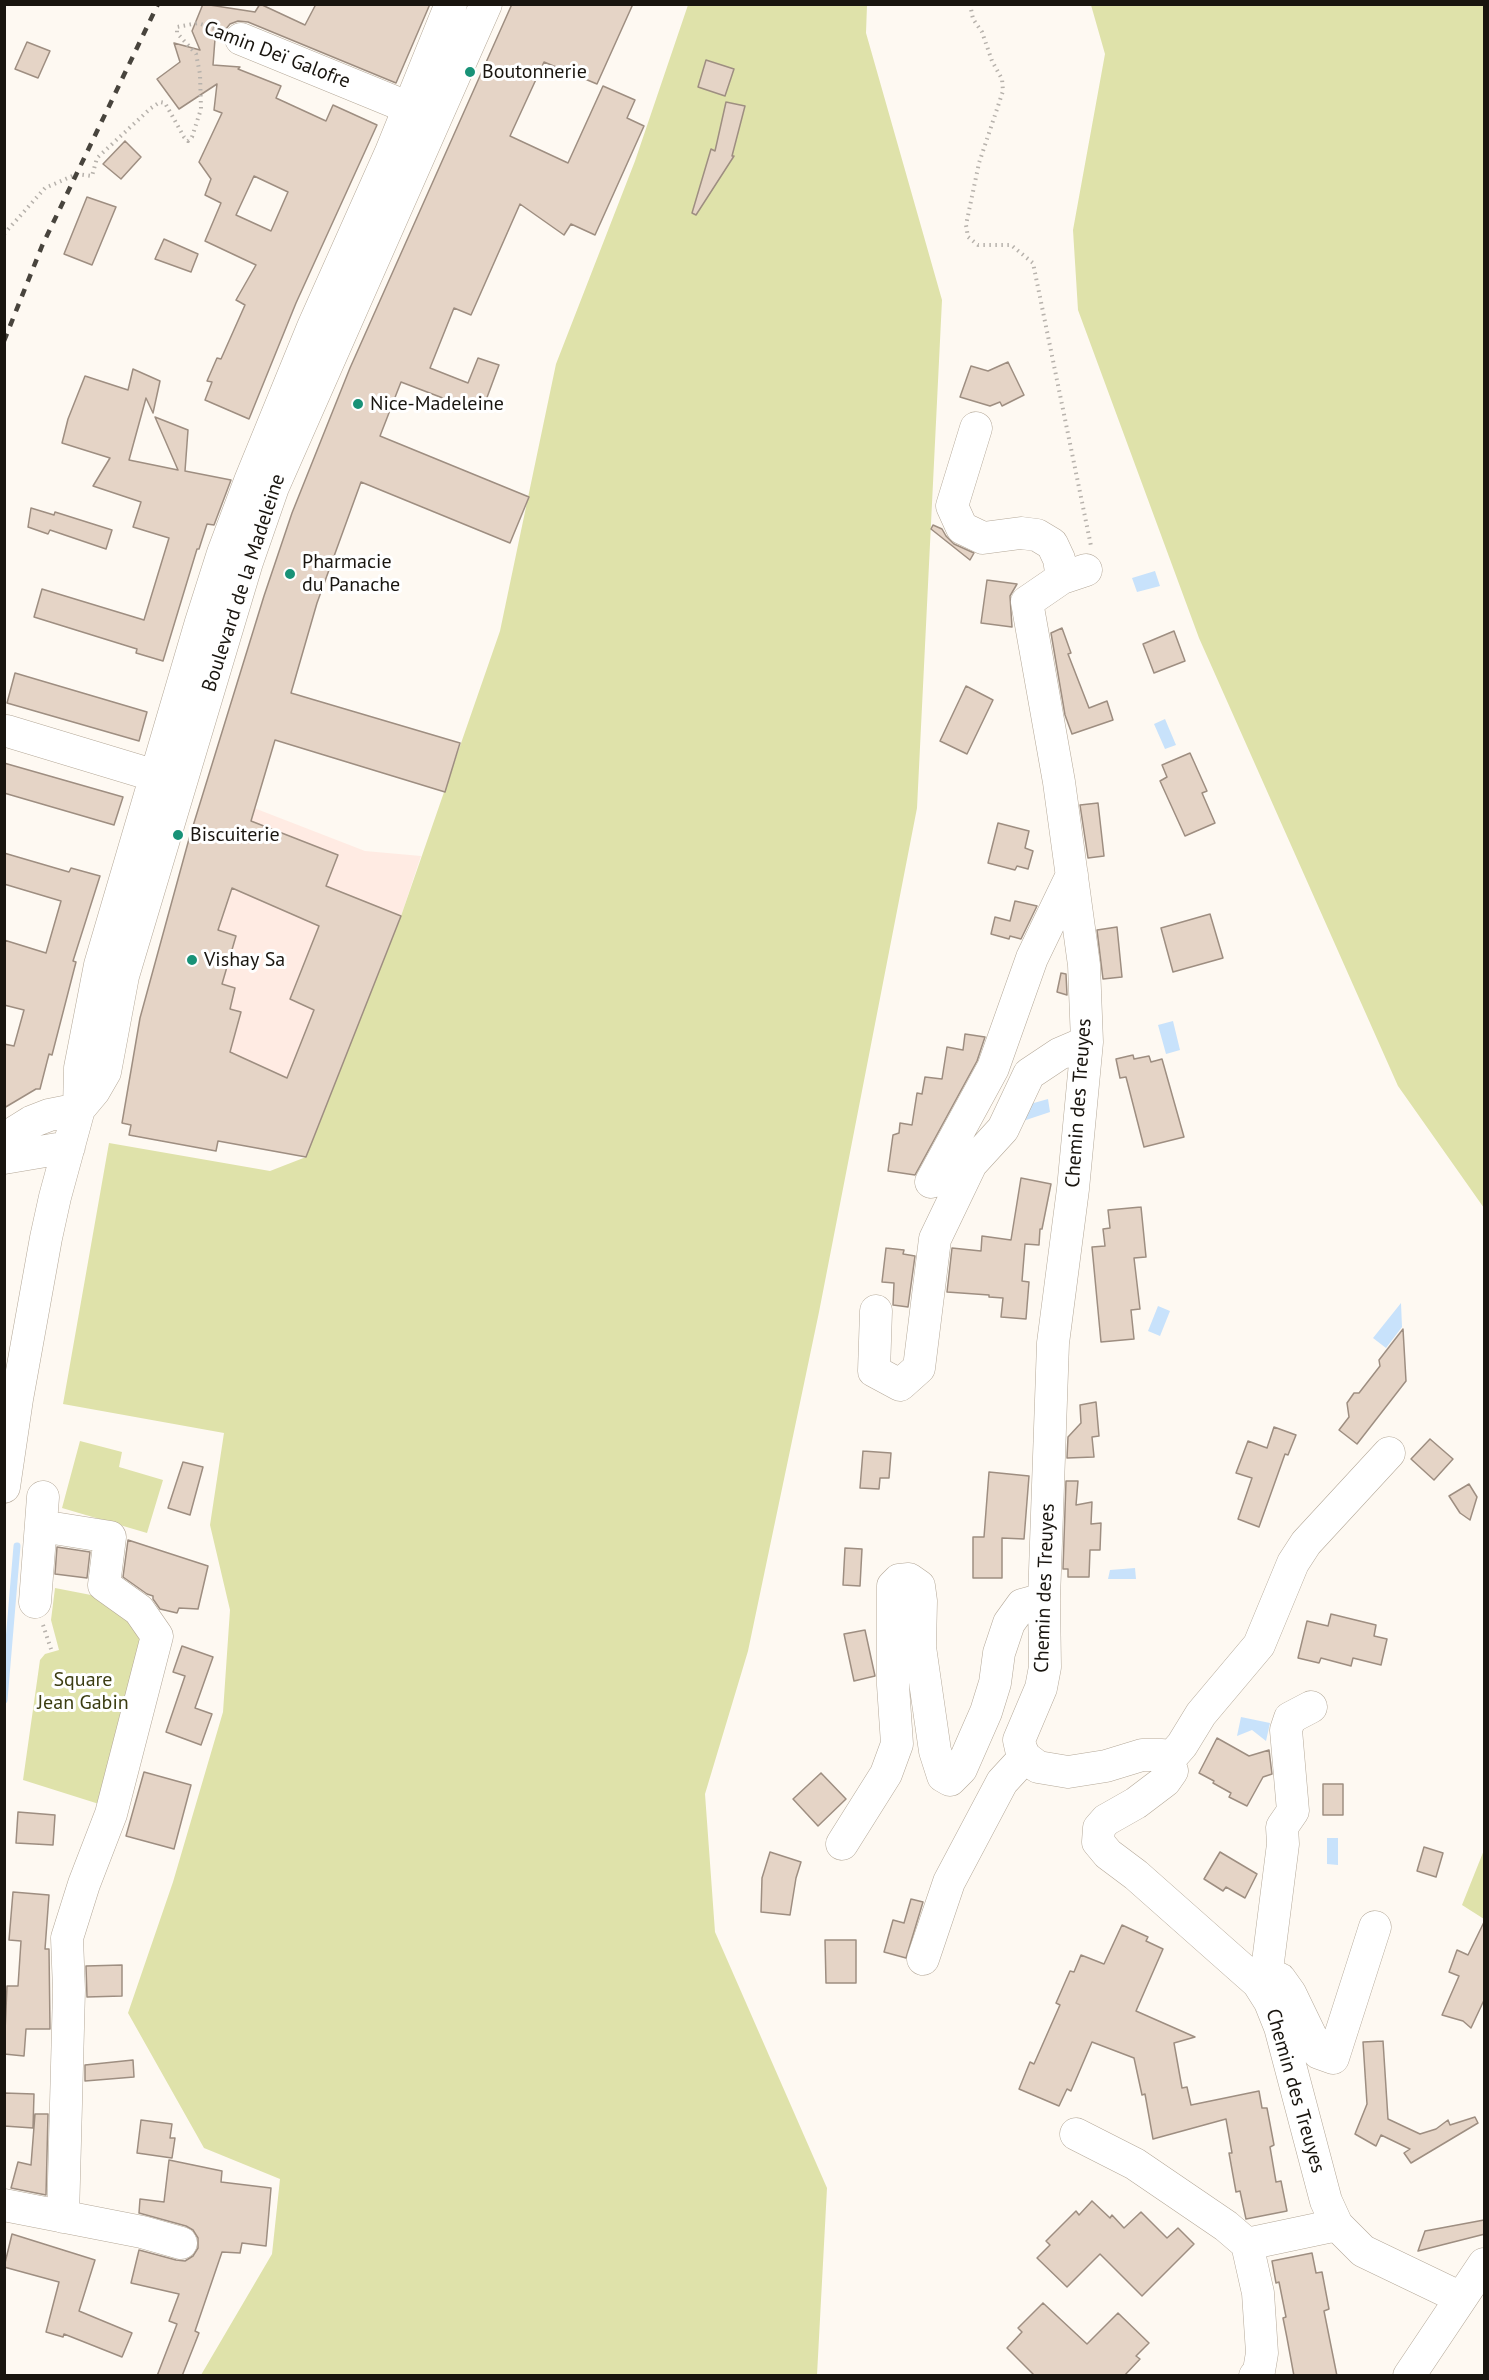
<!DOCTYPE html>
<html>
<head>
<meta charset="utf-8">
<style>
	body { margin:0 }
	#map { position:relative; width:1489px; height:2380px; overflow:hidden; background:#fef9f2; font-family:"PT Sans",sans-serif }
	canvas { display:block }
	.frame { position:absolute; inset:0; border:6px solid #19150f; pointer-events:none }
</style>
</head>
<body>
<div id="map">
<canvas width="1489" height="2380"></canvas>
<div class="frame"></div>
</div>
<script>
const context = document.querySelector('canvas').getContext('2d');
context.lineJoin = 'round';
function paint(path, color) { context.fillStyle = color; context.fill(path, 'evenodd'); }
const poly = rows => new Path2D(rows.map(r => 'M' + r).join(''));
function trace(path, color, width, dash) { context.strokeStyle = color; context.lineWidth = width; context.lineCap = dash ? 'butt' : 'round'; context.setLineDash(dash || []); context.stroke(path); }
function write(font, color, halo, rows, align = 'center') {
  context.font = font + ' "PT Sans",sans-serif'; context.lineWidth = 6; context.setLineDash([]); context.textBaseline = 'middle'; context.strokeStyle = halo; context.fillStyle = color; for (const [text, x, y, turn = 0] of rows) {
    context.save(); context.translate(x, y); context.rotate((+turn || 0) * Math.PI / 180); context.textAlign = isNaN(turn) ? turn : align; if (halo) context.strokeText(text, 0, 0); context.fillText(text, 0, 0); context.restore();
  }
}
const industrial = poly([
	[205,789,365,851,421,856,401,916,306,1157,122,1123,140,1018]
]);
const green = poly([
	[688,5,867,5,866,33,942,300,917,808,819,1312,748,1651,705,1794,715,1932,827,2188,817,2375,201,2375,272,2254,280,2179,204,2148,128,2013,173,1882,223,1712,230,1610,210,1525,224,1433,63,1404,109,1143,270,1171,306,1157,401,916,500,631,556,364,635,161],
	[1091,5,1484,5,1484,1208,1398,1086,1199,638,1078,310,1073,230,1105,54],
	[80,1441,122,1452,119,1467,163,1480,147,1533,62,1508],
	[55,1588,91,1595,112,1603,129,1616,144,1643,99,1804,23,1780,40,1660,45,1654,59,1650,51,1620],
	[1484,1850,1484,1919,1462,1905]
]);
const water = poly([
	[1155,571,1160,586,1137,592,1132,578],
	[1165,719,1176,745,1165,749,1154,724],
	[1173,1021,1180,1050,1166,1054,1158,1025],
	[1048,1099,1050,1112,1023,1121,1023,1106],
	[1401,1303,1402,1327,1386,1348,1373,1338],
	[1158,1306,1170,1311,1160,1336,1148,1331],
	[1135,1568,1136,1579,1108,1579,1110,1570],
	[1241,1717,1270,1723,1266,1741,1252,1730,1237,1736],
	[1327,1838,1338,1838,1338,1865,1327,1864]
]);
const stream = poly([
	[4,1700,17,1546]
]);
const building = poly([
	[203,4,255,12,260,4,305,25,316,4,430,4,396,83,248,22,238,21,230,24,226,29,216,26,213,65,240,67,238,69,281,86,276,98,326,121,333,105,377,125,296,303,249,419,205,400,212,382,207,381,217,358,221,359,245,305,236,300,256,265,205,241,221,203,205,195,211,179,199,162,222,113,214,110,217,84,179,109,157,79,180,62,174,43,200,50,192,31,203,4],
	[254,176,288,192,271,231,236,215,254,176],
	[512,4,633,4,597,84,544,62,510,136,568,163,603,86,635,100,627,118,644,126,595,235,571,224,564,235,520,204,471,315,454,308,430,368,468,383,478,358,499,365,482,411,462,403,461,405,401,382,380,436,529,497,510,543,361,482,317,603,291,693,460,743,445,792,275,740,251,821,338,855,326,886,401,916,306,1157,218,1141,216,1151,129,1135,131,1125,122,1123,140,1018,189,839,264,596,292,513,350,368,512,4],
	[232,888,319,926,290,999,314,1010,287,1078,230,1052,241,1012,230,1009,235,988,222,984,236,936,218,930,232,888],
	[27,42,50,51,38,78,15,69,27,42],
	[706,60,734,69,725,96,698,87,706,60],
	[726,102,745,106,732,156,734,156,696,215,692,213,711,149,715,151,726,102],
	[125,141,141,157,121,179,103,164,125,141],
	[87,197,116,207,92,265,64,254,87,197],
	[164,239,198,254,191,272,155,259,164,239],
	[1008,362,1024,395,1002,406,1000,402,990,406,960,397,971,366,988,371,1008,362],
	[133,369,160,381,153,413,146,398,129,460,178,470,155,417,188,430,185,471,231,480,214,525,207,524,199,549,197,549,163,661,136,653,137,649,34,617,42,589,144,620,169,538,133,527,141,502,93,486,110,458,62,443,68,419,85,376,128,390,133,369],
	[31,508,54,515,55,512,112,530,106,549,50,530,48,534,28,527,31,508],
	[933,525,942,529,946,536,954,544,974,553,970,560,931,529,933,525],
	[987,580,1017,584,1010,596,1012,627,981,623,987,580],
	[1062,628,1071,653,1068,654,1089,708,1107,701,1113,720,1072,734,1065,715,1051,633,1062,628],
	[1174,631,1185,661,1154,673,1143,644,1174,631],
	[15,673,147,712,139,741,7,703,15,673],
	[966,686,993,700,967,754,940,741,966,686],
	[1190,753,1207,791,1202,793,1215,823,1185,836,1160,781,1167,777,1162,765,1190,753],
	[4,763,123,797,114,825,4,793,4,763],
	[1098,803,1104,856,1088,858,1080,805,1098,803],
	[998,823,1029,831,1025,848,1033,851,1028,869,1017,866,1015,870,988,863,998,823],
	[4,853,69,872,71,868,100,876,73,961,76,962,52,1055,49,1054,40,1089,36,1089,4,1108,4,1044,14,1046,24,1010,4,1005,4,940,46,953,61,901,4,884,4,853],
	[1015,901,1037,906,1021,939,1010,936,1009,939,991,934,995,917,1010,921,1015,901],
	[1210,914,1223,958,1173,972,1161,928,1210,914],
	[1117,927,1122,977,1103,979,1097,930,1117,927],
	[1061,973,1066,974,1067,995,1057,992,1061,973],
	[965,1034,985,1037,977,1061,915,1175,888,1171,893,1135,899,1133,900,1123,912,1125,917,1093,922,1094,925,1077,942,1079,947,1047,963,1050,965,1034],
	[1133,1055,1134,1059,1149,1056,1151,1062,1162,1059,1184,1137,1144,1147,1126,1077,1120,1078,1116,1059,1133,1055],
	[1021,1178,1051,1184,1042,1229,1040,1229,1039,1245,1025,1244,1022,1281,1029,1282,1026,1319,1001,1317,1003,1298,989,1297,989,1295,947,1292,952,1248,981,1251,982,1236,1011,1240,1021,1178],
	[1141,1207,1146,1257,1134,1258,1140,1309,1131,1310,1134,1339,1101,1342,1092,1247,1105,1246,1103,1229,1110,1228,1108,1210,1141,1207],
	[886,1248,904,1250,903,1254,915,1256,908,1307,893,1305,894,1283,882,1282,886,1248],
	[1403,1329,1406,1381,1357,1444,1339,1430,1349,1417,1347,1403,1354,1393,1359,1393,1380,1366,1379,1360,1403,1329],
	[1096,1402,1099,1436,1092,1437,1094,1457,1067,1458,1068,1437,1081,1423,1080,1405,1096,1402],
	[1274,1427,1296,1435,1288,1455,1285,1454,1259,1527,1238,1519,1252,1478,1236,1473,1248,1441,1267,1448,1274,1427],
	[1430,1439,1453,1459,1434,1480,1411,1459,1430,1439],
	[863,1451,891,1453,889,1478,880,1478,879,1489,860,1488,863,1451],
	[183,1462,203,1467,190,1515,168,1508,183,1462],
	[989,1472,1029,1476,1024,1539,1002,1538,1002,1578,973,1578,973,1537,984,1537,989,1472],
	[1066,1481,1078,1481,1076,1505,1092,1502,1091,1524,1101,1523,1100,1550,1090,1550,1089,1577,1068,1577,1068,1569,1063,1569,1066,1481],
	[1469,1484,1477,1497,1470,1520,1460,1513,1449,1496,1469,1484],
	[128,1540,208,1566,198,1609,179,1608,177,1613,160,1609,153,1599,153,1596,147,1594,123,1577,128,1540],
	[57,1547,90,1552,87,1578,55,1574,57,1547],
	[845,1548,862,1549,860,1586,843,1585,845,1548],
	[1331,1614,1376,1625,1374,1636,1387,1639,1381,1665,1353,1658,1351,1666,1321,1658,1319,1663,1298,1658,1307,1621,1328,1626,1331,1614],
	[865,1630,875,1676,854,1681,844,1634,865,1630],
	[182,1646,213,1657,195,1708,212,1714,201,1745,166,1732,185,1676,173,1672,182,1646],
	[1217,1738,1249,1756,1269,1750,1272,1774,1263,1777,1247,1806,1229,1797,1231,1793,1213,1783,1214,1781,1199,1773,1217,1738],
	[144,1772,191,1785,174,1849,126,1836,144,1772],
	[821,1773,846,1799,818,1826,793,1799,821,1773],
	[1323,1784,1343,1784,1343,1815,1323,1815,1323,1784],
	[18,1812,55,1815,53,1845,16,1843,18,1812],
	[1424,1847,1443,1853,1436,1877,1417,1871,1424,1847],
	[770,1852,801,1862,796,1878,790,1915,761,1912,762,1878,770,1852],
	[1220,1852,1257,1874,1245,1898,1226,1887,1223,1891,1204,1879,1220,1852],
	[13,1892,49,1895,45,1949,49,1949,50,2029,26,2029,24,2056,4,2054,7,1986,18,1986,21,1941,9,1940,13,1892],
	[911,1899,923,1902,906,1958,884,1952,893,1920,904,1923,911,1899],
	[1485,1920,1485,1998,1471,2028,1463,2021,1442,2015,1459,1976,1449,1972,1457,1950,1468,1955,1485,1920],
	[1122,1925,1148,1937,1146,1941,1163,1949,1136,2011,1195,2037,1174,2043,1182,2088,1187,2087,1191,2105,1259,2091,1262,2108,1267,2108,1274,2145,1270,2147,1276,2182,1281,2181,1287,2211,1246,2219,1240,2191,1236,2192,1229,2153,1232,2153,1226,2119,1153,2139,1145,2094,1142,2095,1134,2058,1092,2042,1071,2091,1067,2089,1059,2106,1019,2089,1030,2062,1034,2064,1052,2023,1060,2005,1056,2003,1070,1971,1074,1972,1081,1955,1104,1964,1122,1925],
	[825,1940,856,1940,856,1983,826,1983,825,1940],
	[122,1965,122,1996,87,1997,86,1966,122,1965],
	[1383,2041,1388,2119,1420,2134,1436,2129,1448,2120,1450,2125,1475,2117,1478,2123,1411,2163,1404,2153,1410,2149,1381,2135,1376,2146,1355,2134,1367,2104,1363,2042,1383,2041],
	[133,2060,134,2077,85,2081,85,2065,133,2060],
	[4,2093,34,2094,33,2128,4,2126,4,2093],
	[35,2114,48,2114,46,2195,11,2188,18,2162,31,2165,35,2114],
	[141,2120,172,2124,170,2138,175,2138,172,2158,137,2153,141,2120],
	[169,2160,222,2171,221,2182,271,2188,266,2246,242,2243,240,2253,222,2252,195,2331,199,2333,182,2376,157,2376,177,2324,169,2321,179,2294,131,2283,139,2250,176,2260,185,2261,193,2256,198,2248,198,2238,193,2230,186,2226,139,2213,140,2199,164,2202,169,2160],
	[1092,2201,1110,2218,1112,2215,1124,2228,1141,2212,1167,2238,1178,2228,1194,2244,1142,2296,1100,2254,1067,2287,1037,2258,1050,2245,1046,2241,1076,2211,1079,2215,1092,2201],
	[1484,2220,1485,2234,1418,2251,1425,2231,1484,2220],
	[12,2234,95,2260,79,2311,132,2333,122,2357,64,2334,63,2337,46,2332,59,2282,4,2267,12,2234],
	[1312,2253,1316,2273,1322,2272,1329,2309,1324,2311,1337,2376,1294,2376,1287,2338,1283,2318,1286,2317,1279,2282,1276,2283,1272,2261,1312,2253],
	[1043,2303,1087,2344,1118,2313,1149,2343,1136,2356,1140,2359,1124,2376,1035,2376,1007,2348,1022,2332,1018,2328,1043,2303]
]);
const path = poly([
	[970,4,973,19,982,32,992,61,1002,79,1003,91,979,163,966,225,968,237,978,245,1011,245,1033,263,1091,546],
	[4,234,45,188,77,174,92,176,97,158,151,108,160,102,165,103,184,137,188,141,192,137,201,109,200,74,196,54,177,33,177,27,198,23,218,30],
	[43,1625,52,1652],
	[4,1803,7,1803]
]);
const minor = poly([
	[241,39,429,116],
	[976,428,952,506,962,528,983,538,1021,533,1037,535,1052,544,1059,559,1062,578],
	[1086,570,1062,578,1027,602,1059,782,1084,965,1087,1042,1073,1189,1053,1343,1044,1599,1045,1667,1041,1688,1019,1740,1021,1749,1025,1757,1038,1767,1068,1772,1106,1766,1142,1755,1162,1755,1168,1761,1172,1771,1165,1781,1136,1803,1106,1820,1099,1828,1098,1842,1108,1854,1136,1875,1258,1983,1270,2002,1280,2027,1326,2201,1337,2225,1363,2251,1461,2298],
	[7,731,176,782],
	[79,1109,94,1091,105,1072,123,976,247,562,273,487,486,4],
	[4,1139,31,1122,49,1115,79,1109],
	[4,1158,69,1147],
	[931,1182,993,1068,1032,958,1072,875],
	[876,1311,874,1371,900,1385,919,1368,935,1239,971,1164,1003,1129,1029,1074,1059,1054,1087,1042],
	[4,1487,17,1399,46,1238,55,1197,79,1109,80,1068,100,965,201,622,223,553,250,481,313,327,391,152,451,4],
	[41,1526,110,1537,104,1585,139,1610,157,1636,111,1814,84,1884,67,1938,69,1990,63,2217],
	[35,1602,43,1497],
	[1168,1761,1182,1745,1201,1714,1259,1645,1293,1563,1306,1543,1389,1453],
	[842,1844,886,1774,897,1744,893,1685,893,1586,899,1580,909,1579,919,1586,921,1601,920,1647,935,1751,943,1776,950,1780,961,1769,986,1712,995,1683,999,1653,1009,1623,1022,1605,1044,1599],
	[923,1959,949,1882,1002,1782,1025,1757],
	[1268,1975,1268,1962,1283,1844,1282,1827,1293,1811,1286,1730,1290,1718,1311,1707],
	[1258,1983,1268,1975,1280,1979,1290,1993,1319,2053,1333,2058,1375,1927],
	[1076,2134,1135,2164,1226,2226,1247,2244,1337,2225],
	[4,2205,142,2232,181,2243],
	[1247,2244,1258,2293,1262,2353,1259,2371,1255,2376],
	[1409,2376,1484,2264]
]);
const rail = poly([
	[4,341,42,246,158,4]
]);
const markers = [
	[470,72,6,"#189277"],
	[358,404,6,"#189277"],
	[290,574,6,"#189277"],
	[178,835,6,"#189277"],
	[192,960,6,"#189277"]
];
const streetNames = [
	["Camin Deï Galofre",277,55,21],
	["Boulevard de la Madeleine",244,583,-72],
	["Chemin des Treuyes",1079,1103,-86],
	["Chemin des Treuyes",1045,1588,-88],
	["Chemin des Treuyes",1295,2091,74]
];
const poiNames = [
	["Boutonnerie",482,72],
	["Nice-Madeleine",370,404],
	["Pharmacie",302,562],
	["du Panache",302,585],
	["Biscuiterie",190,835],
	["Vishay Sa",204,960]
];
const parkNames = [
	["Square",83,1680],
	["Jean Gabin",83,1703]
];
paint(industrial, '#ffebe3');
paint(green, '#dfe2aa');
paint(water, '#c8e2fb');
trace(stream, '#c8e2fb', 7);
paint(building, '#e5d4c6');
trace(building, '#9e8e81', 1.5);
trace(minor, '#b4a898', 33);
trace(path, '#b7b2ac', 4, [1.5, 4.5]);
trace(minor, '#fff', 32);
trace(rail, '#48443d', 4.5, [8, 8]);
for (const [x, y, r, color] of markers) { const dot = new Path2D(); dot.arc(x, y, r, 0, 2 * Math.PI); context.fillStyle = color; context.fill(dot); trace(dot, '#fff', 2); }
write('20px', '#19150f', '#fff', streetNames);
write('20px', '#19150f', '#fff', poiNames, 'left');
write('20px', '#3c3d12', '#fff', parkNames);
</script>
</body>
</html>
